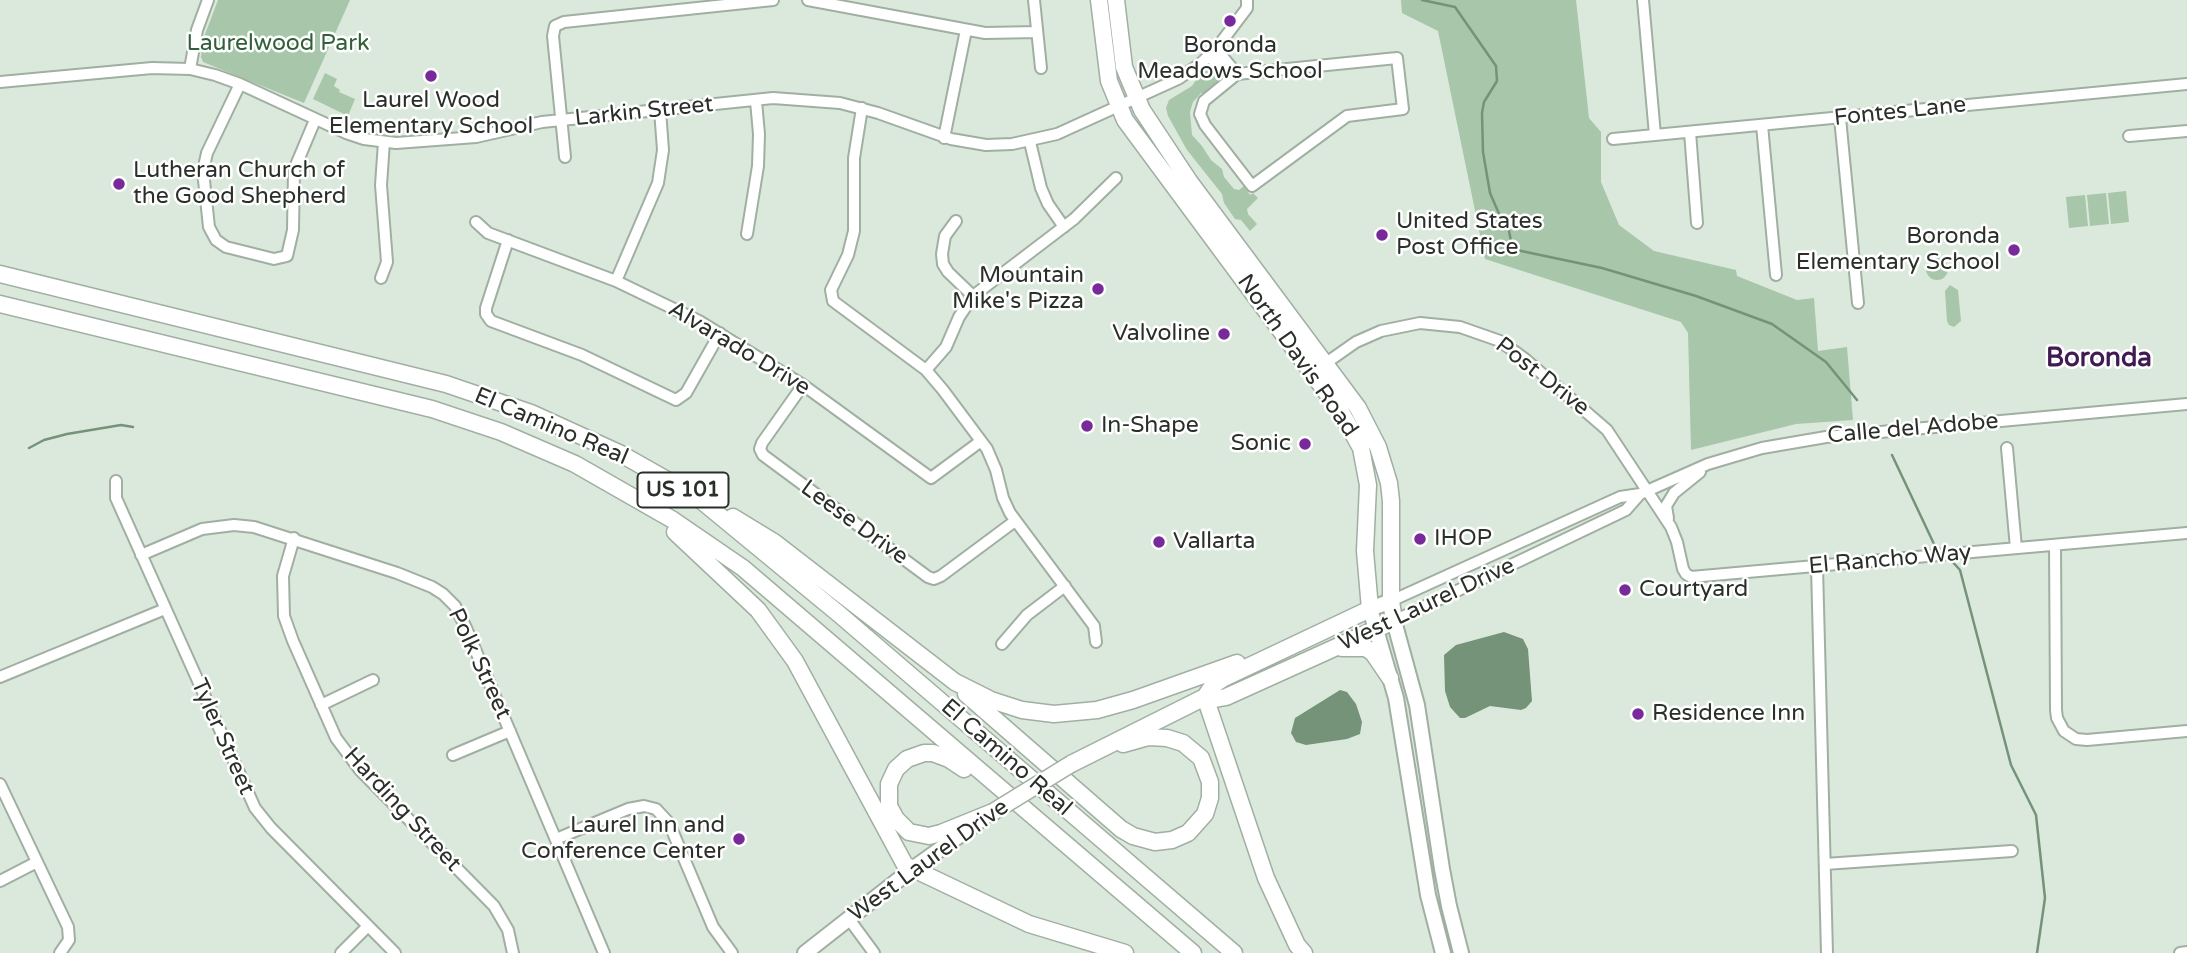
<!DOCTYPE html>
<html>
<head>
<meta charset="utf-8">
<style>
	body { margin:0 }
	canvas { display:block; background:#dbe9dc }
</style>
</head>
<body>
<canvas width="2187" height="953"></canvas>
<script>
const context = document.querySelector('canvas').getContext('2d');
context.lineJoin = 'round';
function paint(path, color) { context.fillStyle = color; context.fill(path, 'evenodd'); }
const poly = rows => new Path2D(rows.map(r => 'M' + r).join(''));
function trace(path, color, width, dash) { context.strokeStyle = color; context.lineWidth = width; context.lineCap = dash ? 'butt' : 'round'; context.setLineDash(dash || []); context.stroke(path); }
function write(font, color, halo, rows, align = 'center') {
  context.font = font + ' "Varela Round",sans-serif'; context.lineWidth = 5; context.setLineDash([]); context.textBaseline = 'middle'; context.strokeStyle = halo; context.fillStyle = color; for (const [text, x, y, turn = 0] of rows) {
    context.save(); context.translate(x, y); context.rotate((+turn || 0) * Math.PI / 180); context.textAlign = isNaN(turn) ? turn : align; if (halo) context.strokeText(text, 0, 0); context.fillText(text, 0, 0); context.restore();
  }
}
const green = poly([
	[218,0,350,0,304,103,203,62,201,57,204,37],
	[1401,0,1576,0,1589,118,1601,132,1601,182,1619,225,1654,251,1736,270,1737,276,1797,300,1814,298,1818,351,1847,347,1853,420,1796,424,1691,450,1688,333,1681,322,1485,259,1438,31,1402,13],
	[1206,70,1213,72,1219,82,1206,93,1201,93,1193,102,1190,112,1192,135,1202,146,1211,160,1222,169,1224,177,1234,189,1239,190,1244,186,1250,195,1253,193,1258,198,1247,209,1248,214,1257,224,1250,231,1241,220,1235,219,1224,203,1222,194,1187,150,1168,116,1166,108,1169,100,1192,86,1198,77],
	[325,73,337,79,334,86,340,90,339,92,355,99,348,116,313,99],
	[2126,191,2129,222,2111,224,2108,193],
	[2106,193,2109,224,2090,226,2087,195],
	[2085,195,2088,226,2069,228,2066,197],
	'1926 269a11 11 0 1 1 22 0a11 11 0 1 1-22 0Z',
	[1950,285,1958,290,1961,321,1954,327,1949,325,1947,321,1945,291]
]);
const water = poly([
	[1504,632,1523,639,1528,649,1532,701,1526,708,1521,710,1490,706,1465,718,1460,718,1450,707,1445,691,1444,655,1456,645],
	[1340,690,1347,692,1356,704,1362,722,1360,734,1347,739,1306,745,1296,742,1291,733,1295,718]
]);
const stream = poly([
	[1422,0,1455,7,1496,66,1497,81,1484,102,1482,113,1483,152,1490,193,1500,216,1509,231,1511,241,1507,248,1602,268,1696,296,1772,324,1826,362,1857,400],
	[29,448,44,440,67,434,121,425,133,427],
	[1892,455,1934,544,1941,551],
	[1949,558,1960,570,2011,765,2036,815,2045,898,2037,953]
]);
const minor = poly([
	[808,0,985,33,1037,32],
	[1034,0,1041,68],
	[1643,0,1655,135],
	[1216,49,1237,74],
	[1209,56,1230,79],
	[1397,58,1403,109,1347,116,1252,186,1205,125,1200,114,1204,101,1237,74,1397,58],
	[190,69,197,30,208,0],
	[0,82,152,68,190,69,215,75,240,84,346,133,364,139,396,143,476,137,542,122,773,98,840,103,878,113,951,139,986,145,1012,144,1057,134,1178,79,1200,64,1216,49,1247,8,1247,0],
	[240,84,207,153,203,171,209,227,216,240,226,247,274,259,287,256,293,230,294,170,315,120],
	[862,108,854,158,854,231,848,255,831,290,833,301,926,370,943,390,987,449,996,470,1003,498,1010,513,1094,626,1096,642],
	[1840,118,1858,303],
	[1762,125,1776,275],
	[1690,132,1697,223],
	[2129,136,2187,131],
	[944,138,966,30],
	[1613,139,2187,84],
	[1030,142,1041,188,1048,204,1064,227],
	[565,157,553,36,555,26,564,22,773,0],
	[956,221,945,236,942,254,943,264,948,272,973,296],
	[476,222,488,233,616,281,699,321,803,385,931,478,981,441],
	[747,234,758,166,759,134,756,101],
	[508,240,486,308,486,314,491,321,582,355,676,400,686,393,720,333],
	[381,278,387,262,381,185,384,142],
	[616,281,658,183,663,150,660,110],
	[1326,363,1356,342,1381,331,1420,323,1460,327,1500,341,1525,359,1607,430,1671,527,1677,542,1683,569,1686,574,1691,577,2187,533],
	[926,370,946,347,959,317,973,296,1074,219,1116,178],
	[803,385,762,443,760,449,763,455,928,577,934,579,941,576,1015,521],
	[2007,448,2016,548],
	[116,481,116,498,255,808,271,828,395,953],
	[1668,518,1666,506,1674,493,1700,472],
	[294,538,283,576,284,616,293,641,336,738,360,770,494,906,508,930,513,953],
	[2055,545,2056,710,2057,718,2064,731,2076,739,2087,740,2187,731],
	[141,555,202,529,234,525,254,527,397,573,432,587,443,594,455,606,466,628,604,953],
	[1817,567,1827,953],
	[1391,601,1620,497,1640,494,1708,464,1762,448,1826,437,2187,404],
	[1394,621,1626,510,1640,494],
	[1002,644,1027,615,1065,586],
	[0,677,165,609],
	[321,705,373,680],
	[453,755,510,731],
	[0,784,68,927,69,940,60,953],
	[556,839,628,809,644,806,656,809,669,823,713,927,732,953],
	[1825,864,2012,851],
	[0,881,37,862],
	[849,919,874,953],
	[341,953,368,926],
	[2180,953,2187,952]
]);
const major = poly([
	[1391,601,1370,609,1396,698,1428,895,1443,953],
	[1394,621,1417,705,1442,869,1449,906,1461,953],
	[805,953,911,870,977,823]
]);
const highway = poly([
	[1116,0,1124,67,1142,110,1189,181,1358,408,1378,447,1389,483,1391,501,1391,601,1394,621,1226,697,1215,699,1205,697],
	[0,274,446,384,531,413,621,454,697,497,839,614,1234,953],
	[0,304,432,409,501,432,575,464,673,520,743,568,1193,953],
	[733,517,774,542,955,682,991,700,1022,710,1054,714,1097,710,1133,700,1237,663],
	[675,532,758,610,795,661,905,865,1029,924,1125,953],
	[1342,648,1366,648,1373,653,1390,678],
	[966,694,1121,829,1133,836,1155,842,1172,840,1188,833,1205,814,1210,798,1210,782,1201,758,1183,743,1167,738,1148,737,1123,744],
	[1205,697,1266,878,1297,945,1304,953],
	[1071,764,1205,697,1213,685,1224,678,1370,609,1365,551,1368,485,1361,448,1341,412,1125,120,1109,81,1099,0],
	[964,769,949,759,933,753,924,753,907,759,896,769,889,784,889,806,896,819,909,832,929,836,941,833,993,812]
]);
const highwayBridge = poly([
	[993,812,1071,764]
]);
const markers = [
	[1230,21,7,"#78299a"],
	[431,76,7,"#78299a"],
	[119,184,7,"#78299a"],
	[1382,235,7,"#78299a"],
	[2014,250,7,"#78299a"],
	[1098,289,7,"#78299a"],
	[1224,334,7,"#78299a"],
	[1087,426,7,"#78299a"],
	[1305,444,7,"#78299a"],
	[1420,539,7,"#78299a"],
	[1159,542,7,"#78299a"],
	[1625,590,7,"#78299a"],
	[1638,714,7,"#78299a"],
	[739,839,7,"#78299a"]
];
const shields = [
	[683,490,91]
];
const shieldNames = [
	["US 101",683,490]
];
const parkNames = [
	["Laurelwood Park",278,44]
];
const poiNames = [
	["Boronda",1230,46,"center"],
	["Meadows School",1230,72,"center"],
	["Laurel Wood",431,101,"center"],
	["Elementary School",431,127,"center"],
	["Lutheran Church of",133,171],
	["the Good Shepherd",133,197],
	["United States",1396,222],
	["Post Office",1396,248],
	["Boronda",2000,237,"right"],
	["Elementary School",2000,263,"right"],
	["Mountain",1084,276,"right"],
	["Mike's Pizza",1084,302,"right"],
	["Valvoline",1210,334,"right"],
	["In-Shape",1101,426],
	["Sonic",1291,444,"right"],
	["IHOP",1434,539],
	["Vallarta",1173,542],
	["Courtyard",1639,590],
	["Residence Inn",1652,714],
	["Laurel Inn and",725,826,"right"],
	["Conference Center",725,852,"right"]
];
const streetNames = [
	["Larkin Street",644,112,-6],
	["Fontes Lane",1900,112,-6],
	["Alvarado Drive",739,349,31],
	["North Davis Road",1297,356,55],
	["Post Drive",1542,377,38],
	["El Camino Real",551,427,23],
	["Calle del Adobe",1913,429,-5],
	["Leese Drive",854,523,36],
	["El Rancho Way",1890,560,-5],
	["West Laurel Drive",1427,605,-25],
	["Polk Street",479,664,65],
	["Tyler Street",222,737,66],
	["El Camino Real",1006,758,41],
	["Harding Street",402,810,47],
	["West Laurel Drive",929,861,-36]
];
const quarterNames = [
	["Boronda",2099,359]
];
paint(green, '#a7c6aa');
paint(water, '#759378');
trace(stream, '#759378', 2.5);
trace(minor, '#a1afa2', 14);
trace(major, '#a1afa2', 18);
trace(highway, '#a1afa2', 19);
trace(minor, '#fff', 10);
trace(major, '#fff', 14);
trace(highway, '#fff', 16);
trace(highwayBridge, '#a1afa2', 19, []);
trace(highwayBridge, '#fff', 16);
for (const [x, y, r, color] of markers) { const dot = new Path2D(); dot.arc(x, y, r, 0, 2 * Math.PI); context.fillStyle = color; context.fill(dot); trace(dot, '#fff', 2.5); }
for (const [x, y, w] of shields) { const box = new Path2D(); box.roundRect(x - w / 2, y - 17.5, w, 35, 5); context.fillStyle = '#fff'; context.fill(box); trace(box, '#2a2f2a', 2); }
write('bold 21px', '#2a2f2a', null, shieldNames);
write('23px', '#316038', '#fff', parkNames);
write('23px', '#2a2f2a', '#fff', poiNames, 'left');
write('23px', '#2a2f2a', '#fff', streetNames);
write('bold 26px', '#401b52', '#fff', quarterNames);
</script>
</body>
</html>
